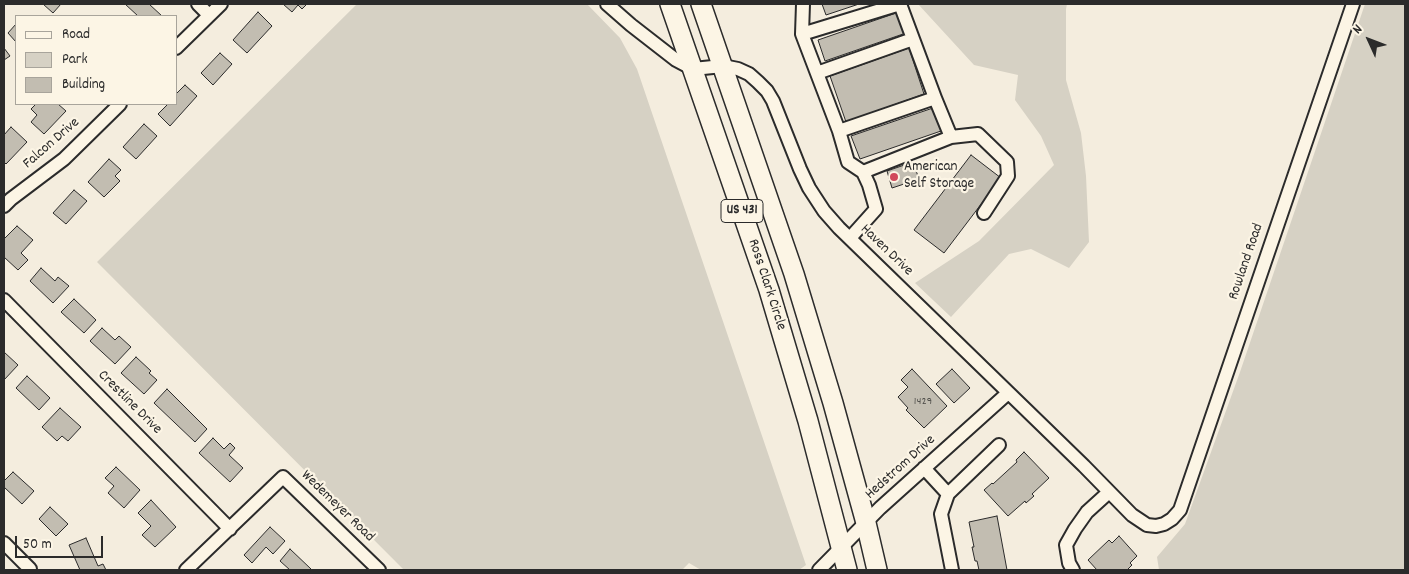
<!DOCTYPE html>
<html>
<head>
<meta charset="utf-8">
<style>
	body { margin:0 }
	#map { position:relative; width:1409px; height:574px; overflow:hidden; background:#f4edde; font-family:Dekko,sans-serif }
	canvas { display:block }
	.frame { position:absolute; inset:0; border:5px solid #2b2b2b; pointer-events:none }
	.legend { position:absolute; left:15px; top:15px; width:162px; height:90px; box-sizing:border-box; background:#fcf5e5; border:1px solid #a8a49b; margin:0; padding:6px 9px; list-style:none; font-size:15px; color:#2b2b2b }
	.legend li { display:flex; align-items:center; gap:10px; height:25px }
	.legend b { width:25px; border:1px solid #a8a49b }
	.north { position:absolute; left:1344px; top:15px; width:50px; height:50px; -webkit-text-stroke:4px #fcf5e5; paint-order:stroke; rotate:313deg; font-size:14px; font-weight:700; line-height:20px; text-align:center; color:#2b2b2b }
	.north::after { content:''; display:block; margin:auto; width:18px; height:22px; background:#2b2b2b; clip-path:polygon(50% 0,100% 100%,50% 72%,0 100%) }
	.scale { position:absolute; left:15px; top:536px; width:88px; height:22px; box-sizing:border-box; border:2px solid #2b2b2b; border-top:0; padding-left:6px; font-size:15px; line-height:18px; white-space:nowrap; color:#2b2b2b; -webkit-text-stroke:4px #fcf5e5; paint-order:stroke }
</style>
</head>
<body>
<div id="map">
<canvas width="1409" height="574"></canvas>
<div class="frame"></div>
<ul class="legend">
<li><b style="height:6px;background:#fcf5e5"></b>Road</li>
<li><b style="height:14px;background:#d6d1c4"></b>Park</li>
<li><b style="height:14px;background:#c2bdb1"></b>Building</li>
</ul>
<div class="north">N</div>
<div class="scale">50 m</div>
</div>
<script>
const context = document.querySelector('canvas').getContext('2d');
context.lineJoin = 'round';
function paint(path, color) { context.fillStyle = color; context.fill(path, 'evenodd'); }
const poly = rows => new Path2D(rows.map(r => 'M' + r).join(''));
function trace(path, color, width, dash) { context.strokeStyle = color; context.lineWidth = width; context.lineCap = dash ? 'butt' : 'round'; context.setLineDash(dash || []); context.stroke(path); }
function write(font, color, halo, rows, align = 'center') {
  context.font = font + ' Dekko,sans-serif'; context.lineWidth = 4.5; context.setLineDash([]); context.textBaseline = 'middle'; context.strokeStyle = halo; context.fillStyle = color; for (const [text, x, y, turn = 0] of rows) {
    context.save(); context.translate(x, y); context.rotate((+turn || 0) * Math.PI / 180); context.textAlign = isNaN(turn) ? turn : align; if (halo) context.strokeText(text, 0, 0); context.fillText(text, 0, 0); context.restore();
  }
}
const green = poly([
	[357,4,587,4,620,38,637,69,806,565,799,570,701,570,689,563,682,570,404,570,97,262],
	[918,4,1067,4,1066,9,1066,80,1081,133,1086,176,1089,242,1069,268,1031,249,1009,254,951,317,915,283,979,241,1054,165,1041,136,1015,100,1018,75,974,65],
	[1365,4,1405,4,1405,570,1159,570,1157,557,1185,524,1240,372]
]);
const building = poly([
	[43,4,61,4,53,13,43,4],
	[125,4,149,4,162,16,138,16,125,4],
	[283,4,307,4,302,9,298,5,292,12,283,4],
	[822,4,859,4,826,15,822,4],
	[258,12,272,26,247,53,233,40,258,12],
	[899,12,906,33,825,61,818,40,899,12],
	[16,24,16,42,8,33,16,24],
	[4,48,10,56,4,60,4,48],
	[909,48,924,94,846,122,830,76,909,48],
	[220,53,232,64,213,85,201,73,220,53],
	[185,85,197,96,170,126,158,114,168,104,176,104,176,94,185,85],
	[36,104,58,104,66,111,44,134,31,122,37,115,31,109,36,104],
	[933,108,941,131,860,159,851,136,933,108],
	[144,124,157,136,136,159,123,147,144,124],
	[11,127,27,142,6,164,4,162,4,135,11,127],
	[971,155,1001,178,944,253,914,230,971,155],
	[109,159,121,170,115,176,120,181,104,197,88,182,109,159],
	[913,162,919,179,892,188,887,171,913,162],
	[74,190,87,201,66,224,53,213,74,190],
	[17,226,33,240,21,253,28,260,18,270,4,257,4,239,17,226],
	[41,268,55,281,58,277,69,286,53,303,30,281,41,268],
	[74,299,96,320,84,333,61,312,74,299],
	[102,328,115,340,119,336,131,347,115,364,90,341,102,328],
	[4,352,18,365,4,380,4,352],
	[136,357,151,371,149,373,157,380,144,394,121,373,136,357],
	[912,369,947,406,924,428,906,410,908,408,898,397,908,387,901,380,912,369],
	[952,369,970,388,954,403,936,384,952,369],
	[27,376,50,398,39,410,16,388,27,376],
	[167,389,207,429,195,442,154,403,167,389],
	[60,408,81,427,68,441,62,436,57,441,42,427,60,408],
	[213,438,224,449,230,443,235,448,229,455,243,468,230,482,199,453,213,438],
	[1024,452,1049,478,1032,494,1034,496,1026,503,1025,501,1008,516,984,490,992,483,993,484,1017,462,1016,460,1024,452],
	[116,467,140,490,124,508,108,493,114,486,105,478,116,467],
	[13,472,34,491,22,504,4,487,4,481,13,472],
	[151,500,176,527,155,547,142,535,151,526,138,513,151,500],
	[50,507,68,524,56,536,39,519,50,507],
	[997,516,1007,570,979,570,977,561,975,561,972,547,974,547,969,522,997,516],
	[270,527,285,541,273,554,266,547,252,563,244,555,270,527],
	[1119,536,1137,556,1130,563,1132,565,1127,570,1097,570,1088,560,1109,540,1112,543,1119,536],
	[86,538,98,566,103,564,106,570,80,570,69,545,86,538],
	[290,549,311,569,309,570,290,570,280,561,290,549]
]);
const minor = poly([
	[198,4,209,15],
	[607,4,631,25,676,60,693,69,723,66,738,69,749,74,758,82,767,91,773,101,800,169,809,188,824,211,839,228,1084,466,1132,515,1147,525,1156,526,1164,524,1172,519,1180,510,1353,4],
	[803,4,802,34,839,131,848,162,863,172,869,185,876,209,850,238],
	[802,34,900,4,935,98,839,131],
	[176,48,221,4],
	[817,73,913,39],
	[935,98,951,137,978,134,1007,162,1008,176,984,213],
	[863,172,951,137],
	[4,206,11,199,64,159,120,104],
	[4,300,230,529],
	[924,468,948,494,999,445],
	[948,494,941,514,952,570],
	[4,543,30,569],
	[186,570,283,477,379,570],
	[819,570,880,508,1008,393],
	[1073,570,1069,563,1066,545,1075,529,1087,512,1109,492]
]);
const highway = poly([
	[670,4,769,290,808,421,847,570],
	[701,4,794,274,833,403,866,523,877,570]
]);
const markers = [
	[894,177,5,"#d1495b"]
];
const numberNames = [
	["1429",923,402]
];
const shields = [
	[742,211,42]
];
const shieldNames = [
	["US 431",742,211]
];
const streetNames = [
	["Falcon Drive",52,144,-41],
	["Haven Drive",886,251,44],
	["Rowland Road",1247,262,-71],
	["Ross Clark Circle",766,285,72],
	["Crestline Drive",129,403,45],
	["Hedstrom Drive",901,468,-42],
	["Wedemeyer Road",337,507,44]
];
const poiNames = [
	["American",904,168],
	["Self Storage",904,185]
];
paint(green, '#d6d1c4');
paint(building, '#c2bdb1');
trace(building, '#2b2b2b', 1);
trace(minor, '#2b2b2b', 16);
trace(highway, '#2b2b2b', 22);
trace(minor, '#fcf5e5', 12);
trace(highway, '#fcf5e5', 19);
for (const [x, y, r, color] of markers) { const dot = new Path2D(); dot.arc(x, y, r, 0, 2 * Math.PI); context.fillStyle = color; context.fill(dot); trace(dot, '#fcf5e5', 2); }
write('12px', '#51504c', null, numberNames);
for (const [x, y, w] of shields) { const box = new Path2D(); box.roundRect(x - w / 2, y - 11.5, w, 23, 4); context.fillStyle = '#fcf5e5'; context.fill(box); trace(box, '#2b2b2b', 1); }
write('bold 14px', '#2b2b2b', null, shieldNames);
write('15px', '#2b2b2b', '#fcf5e5', streetNames);
write('15px', '#2b2b2b', '#fcf5e5', poiNames, 'left');
</script>
</body>
</html>
